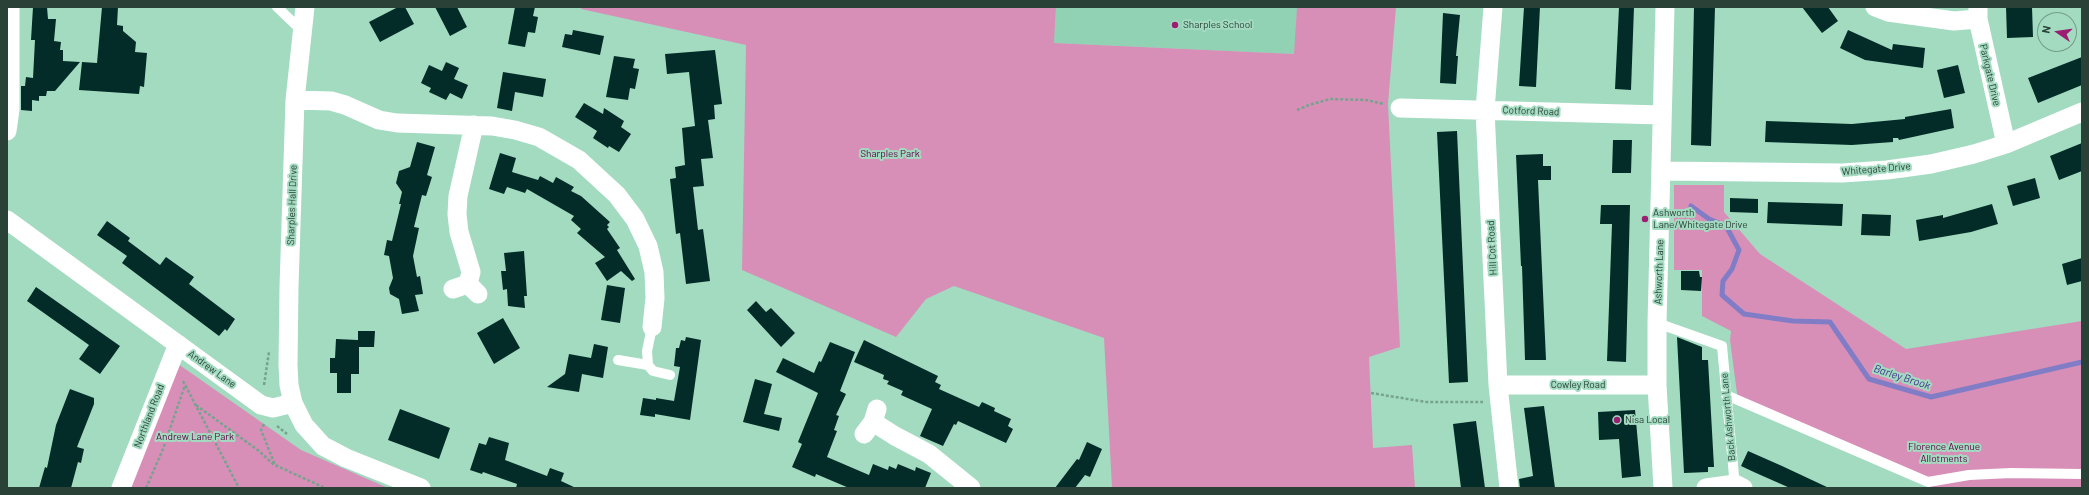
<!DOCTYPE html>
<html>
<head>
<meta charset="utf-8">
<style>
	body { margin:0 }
	#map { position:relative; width:2089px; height:495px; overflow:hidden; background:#a3dbc1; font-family:Barlow,sans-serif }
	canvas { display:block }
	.frame { position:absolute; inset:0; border:8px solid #2a4137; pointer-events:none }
	.north { position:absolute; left:2037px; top:12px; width:40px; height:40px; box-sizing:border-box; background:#a3dbc1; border:1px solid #739d8a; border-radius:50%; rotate:283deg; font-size:11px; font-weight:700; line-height:16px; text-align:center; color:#2a4137 }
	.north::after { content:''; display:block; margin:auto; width:14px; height:18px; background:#9c1e73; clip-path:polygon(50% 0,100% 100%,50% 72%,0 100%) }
</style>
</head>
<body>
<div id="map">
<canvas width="2089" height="495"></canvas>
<div class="frame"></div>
<div class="north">N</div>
</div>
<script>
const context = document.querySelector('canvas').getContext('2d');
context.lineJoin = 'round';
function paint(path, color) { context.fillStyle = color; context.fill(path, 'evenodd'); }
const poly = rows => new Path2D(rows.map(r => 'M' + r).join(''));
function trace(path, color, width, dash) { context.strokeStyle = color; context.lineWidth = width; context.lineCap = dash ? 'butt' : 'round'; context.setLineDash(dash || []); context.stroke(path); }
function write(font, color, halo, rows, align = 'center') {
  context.font = font + ' Barlow,sans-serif'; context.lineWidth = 4; context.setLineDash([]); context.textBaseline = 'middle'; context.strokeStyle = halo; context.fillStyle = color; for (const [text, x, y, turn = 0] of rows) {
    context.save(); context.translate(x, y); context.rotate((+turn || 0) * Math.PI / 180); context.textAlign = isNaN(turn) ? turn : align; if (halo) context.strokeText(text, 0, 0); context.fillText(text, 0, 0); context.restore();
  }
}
const built = poly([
	[1056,7,1297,7,1295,54,1054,43]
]);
const green = poly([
	[582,7,1056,7,1054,43,1294,54,1297,7,1396,7,1388,104,1400,347,1369,357,1373,448,1412,445,1415,488,1112,488,1104,338,954,286,926,299,896,337,742,270,746,45,581,9],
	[1674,185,1724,185,1724,212,1760,254,1906,349,2082,321,2082,488,1933,488,1738,401,1730,340,1731,331,1702,316,1702,270,1674,270],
	[171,359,301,450,388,488,120,488]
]);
const stream = poly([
	[1691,206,1709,219,1726,226,1739,250,1732,269,1723,281,1722,295,1744,314,1793,321,1830,322,1869,379,1931,397,2082,362]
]);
const building = poly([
	[33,7,47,7,48,19,56,19,54,41,61,42,60,50,63,50,63,61,80,62,55,91,47,91,46,96,39,96,39,101,32,100,32,111,21,110,21,86,25,86,26,77,33,78,35,40,31,40],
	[102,7,118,7,117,25,123,26,123,31,136,42,135,52,147,53,144,87,140,86,139,94,79,90,82,62,97,63],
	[398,7,405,7,414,24,380,42,369,22],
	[435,7,457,7,467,27,450,36],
	[515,7,535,7,533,16,538,17,535,33,528,32,525,47,508,44],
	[1524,7,1540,7,1536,87,1519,86],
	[1619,7,1634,7,1631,90,1615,89],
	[1694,7,1715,7,1711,146,1691,145],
	[1802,7,1828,7,1838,21,1822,33],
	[2006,7,2032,7,2033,37,2007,38],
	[1443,13,1460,15,1456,56,1458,56,1456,84,1440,83],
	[573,30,604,36,600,55,562,47,565,34,572,35],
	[1848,30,1892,50,1893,44,1925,48,1923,68,1865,60,1840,48],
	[715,50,722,104,714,105,715,119,708,120,713,158,701,159,704,186,693,187,698,230,703,229,710,281,686,284,680,233,676,234,670,179,676,178,675,167,685,165,682,128,695,126,689,72,667,74,665,54],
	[614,56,635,59,633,68,639,69,635,89,630,88,628,100,606,97],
	[2082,57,2082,85,2038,103,2028,78],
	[446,62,459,68,454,79,468,85,462,99,450,93,446,100,429,92,431,88,421,83,429,65,442,71],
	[1958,65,1965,93,1944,98,1937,70],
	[503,72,546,79,543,97,515,92,512,111,497,108],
	[584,103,603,114,604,108,624,121,621,127,631,134,619,152,609,146,608,148,593,138,597,131,575,117],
	[1951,109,1954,128,1899,140,1898,138,1893,138,1893,142,1852,145,1765,142,1766,121,1852,124,1905,119,1905,117],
	[1457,131,1468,382,1449,383,1437,132],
	[1613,140,1632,140,1631,173,1612,173],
	[417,142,435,147,427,175,432,177,426,196,422,195,414,227,419,228,413,256,417,277,420,276,423,294,415,295,419,311,402,314,399,299,390,294,389,288,393,278,389,256,384,255,387,240,392,241,401,204,399,204,402,192,396,183,399,171,410,167],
	[2082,143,2082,171,2059,180,2050,156],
	[500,153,516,158,512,172,538,180,540,176,553,183,556,177,574,187,571,191,581,196,610,222,607,225,609,227,607,229,620,248,617,250,635,279,632,281,621,271,607,281,595,263,605,257,577,233,581,229,571,220,574,216,527,189,525,193,507,187,504,194,489,189],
	[1543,154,1543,166,1551,166,1551,180,1538,180,1546,360,1525,360,1522,266,1521,266,1516,155],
	[2035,178,2040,198,2013,206,2007,186],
	[1730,198,1758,199,1758,213,1730,212],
	[1768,202,1843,204,1842,226,1767,223],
	[1992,204,1998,224,1971,232,1919,241,1916,220,1943,215,1943,218],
	[1601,205,1630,205,1626,362,1607,361,1612,224,1600,224],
	[1862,214,1891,215,1890,236,1861,235],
	[107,221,130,238,128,241,160,265,166,257,194,277,189,284,235,319,227,331,225,329,219,336,122,263,127,256,97,235],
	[524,251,527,296,524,296,525,308,508,306,507,289,503,290,501,271,506,271,504,253],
	[2082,258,2082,281,2067,285,2062,264],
	[1681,271,1699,271,1700,277,1702,277,1701,291,1681,290],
	[607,285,625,288,620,323,601,320],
	[36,287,120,346,100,374,79,359,89,345,27,301],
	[756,301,766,312,771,308,795,333,781,347,747,310],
	[503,318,520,348,494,364,477,333],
	[358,331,375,331,374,347,359,347,359,374,351,374,351,393,337,393,337,373,330,373,330,358,335,358,336,339,358,340],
	[686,337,701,340,690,420,655,414,655,417,640,415,643,398,656,400,656,398,674,401,680,367,674,366,676,348,679,348,681,340,685,341],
	[1677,337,1702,347,1702,360,1708,360,1714,467,1708,467,1708,472,1684,473],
	[864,340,938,376,935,382,941,385,939,389,979,407,982,402,995,408,994,411,1011,419,1008,426,1013,429,1006,443,958,421,956,425,954,424,943,446,920,436,932,409,901,395,903,391,887,384,889,381,883,379,884,375,854,362],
	[830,342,855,352,840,391,846,394,836,415,839,416,834,430,837,431,827,457,869,475,873,464,888,470,889,466,896,469,898,464,915,471,916,467,931,473,925,488,849,488,816,474,815,477,792,467,802,444,798,442,818,393,776,372,783,358,814,373,819,361,821,362],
	[594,344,608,347,603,378,582,374,579,392,547,387,565,374,569,354,591,358],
	[755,379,772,384,764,414,782,418,779,431,743,422],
	[70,389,94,398,94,404,77,447,84,449,81,463,78,462,71,488,39,488,45,467,47,468,56,425],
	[1544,406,1555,488,1520,488,1519,479,1533,476,1524,408],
	[400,409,450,428,439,459,388,440],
	[1635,410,1641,476,1622,478,1619,439,1599,440,1598,412],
	[1476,421,1485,488,1461,488,1453,424],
	[489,437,509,443,505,460,547,476,550,468,564,473,561,481,576,488,516,488,517,484,483,472,482,474,470,470,479,443,486,445],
	[1087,442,1102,449,1090,477,1085,475,1075,488,1055,488,1077,459,1079,460],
	[1748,451,1782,466,1829,488,1790,488,1756,473,1741,466]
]);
const path = poly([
	[1297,110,1309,105,1330,99,1366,100,1384,104],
	[183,381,239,488],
	[264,385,269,352],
	[1371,393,1426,402,1483,402],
	[196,405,259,451,274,465],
	[264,424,261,430,275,465,325,488],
	[277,426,287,434],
	[146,488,163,449,185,385]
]);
const service = poly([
	[277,7,302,31],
	[1657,323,1722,346,1735,487],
	[652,327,647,351,648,365,653,371,670,375],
	[618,360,648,365],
	[1726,395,1928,482,1969,475,2011,473,2082,474]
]);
const minor = poly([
	[305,7,295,100,289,287,288,365,289,385,293,403,304,425,323,446,346,458,421,488],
	[1493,7,1485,110,1498,385,1509,488],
	[1875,7,1888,12,1954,21,1978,19],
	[1978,7,1978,19,2006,144],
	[295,100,331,101,345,105,379,120,397,123,492,126,515,130,539,137,579,160,617,195,635,219,648,246,654,272,655,298,652,327],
	[1400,108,1662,115],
	[7,131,10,110,10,7],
	[1662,171,1842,173,1887,170,1931,164,1974,154,2006,144,2082,112],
	[7,220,261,405,273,408,293,403],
	[468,284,471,272,459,232,457,214,458,196,474,125],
	[453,289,468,284,478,294],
	[1498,385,1657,385],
	[873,422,895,436,929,454,971,488],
	[864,434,873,422,877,409],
	[121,488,178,344],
	[1663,488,1657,385,1657,323,1665,7],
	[1706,488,1735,484,1743,488]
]);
const markers = [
	[1175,25,4,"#9c1e73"],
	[1645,219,4,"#9c1e73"],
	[1617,420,4,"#9c1e73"]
];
const poiNames = [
	["Sharples School",1183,25],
	["Ashworth",1653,213],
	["Lane/Whitegate Drive",1653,225],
	["Nisa Local",1625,420]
];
const streetNames = [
	["Parkgate Drive",1990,75,77],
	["Cotford Road",1531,111,2],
	["Whitegate Drive",1876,169,-5],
	["Sharples Hall Drive",292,205,-88],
	["Hill Cot Road",1492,248,-93],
	["Ashworth Lane",1659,272,-88],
	["Andrew Lane",212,369,36],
	["Cowley Road",1578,385],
	["Northland Road",149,416,-69],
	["Back Ashworth Lane",1728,417,-95]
];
const parkNames = [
	["Sharples Park",890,154],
	["Andrew Lane Park",195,437],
	["Florence Avenue",1944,447],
	["Allotments",1944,459]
];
const waterNames = [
	["Barley Brook",1902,377,18]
];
paint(built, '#91d2b5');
paint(green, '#d78fb8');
trace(stream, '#807dc6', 5);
paint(building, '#032c28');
trace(path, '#77a38e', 2.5, [3, 2]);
trace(service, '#fff', 10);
trace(minor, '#fff', 19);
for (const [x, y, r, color] of markers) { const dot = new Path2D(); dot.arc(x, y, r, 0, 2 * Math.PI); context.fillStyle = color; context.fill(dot); trace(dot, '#a3dbc1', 1.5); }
write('10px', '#2a4137', '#a3dbc1', poiNames, 'left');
write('10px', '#2a4137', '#a3dbc1', streetNames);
write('10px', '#610044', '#a3dbc1', parkNames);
write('italic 11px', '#41338b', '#a3dbc1', waterNames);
</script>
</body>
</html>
